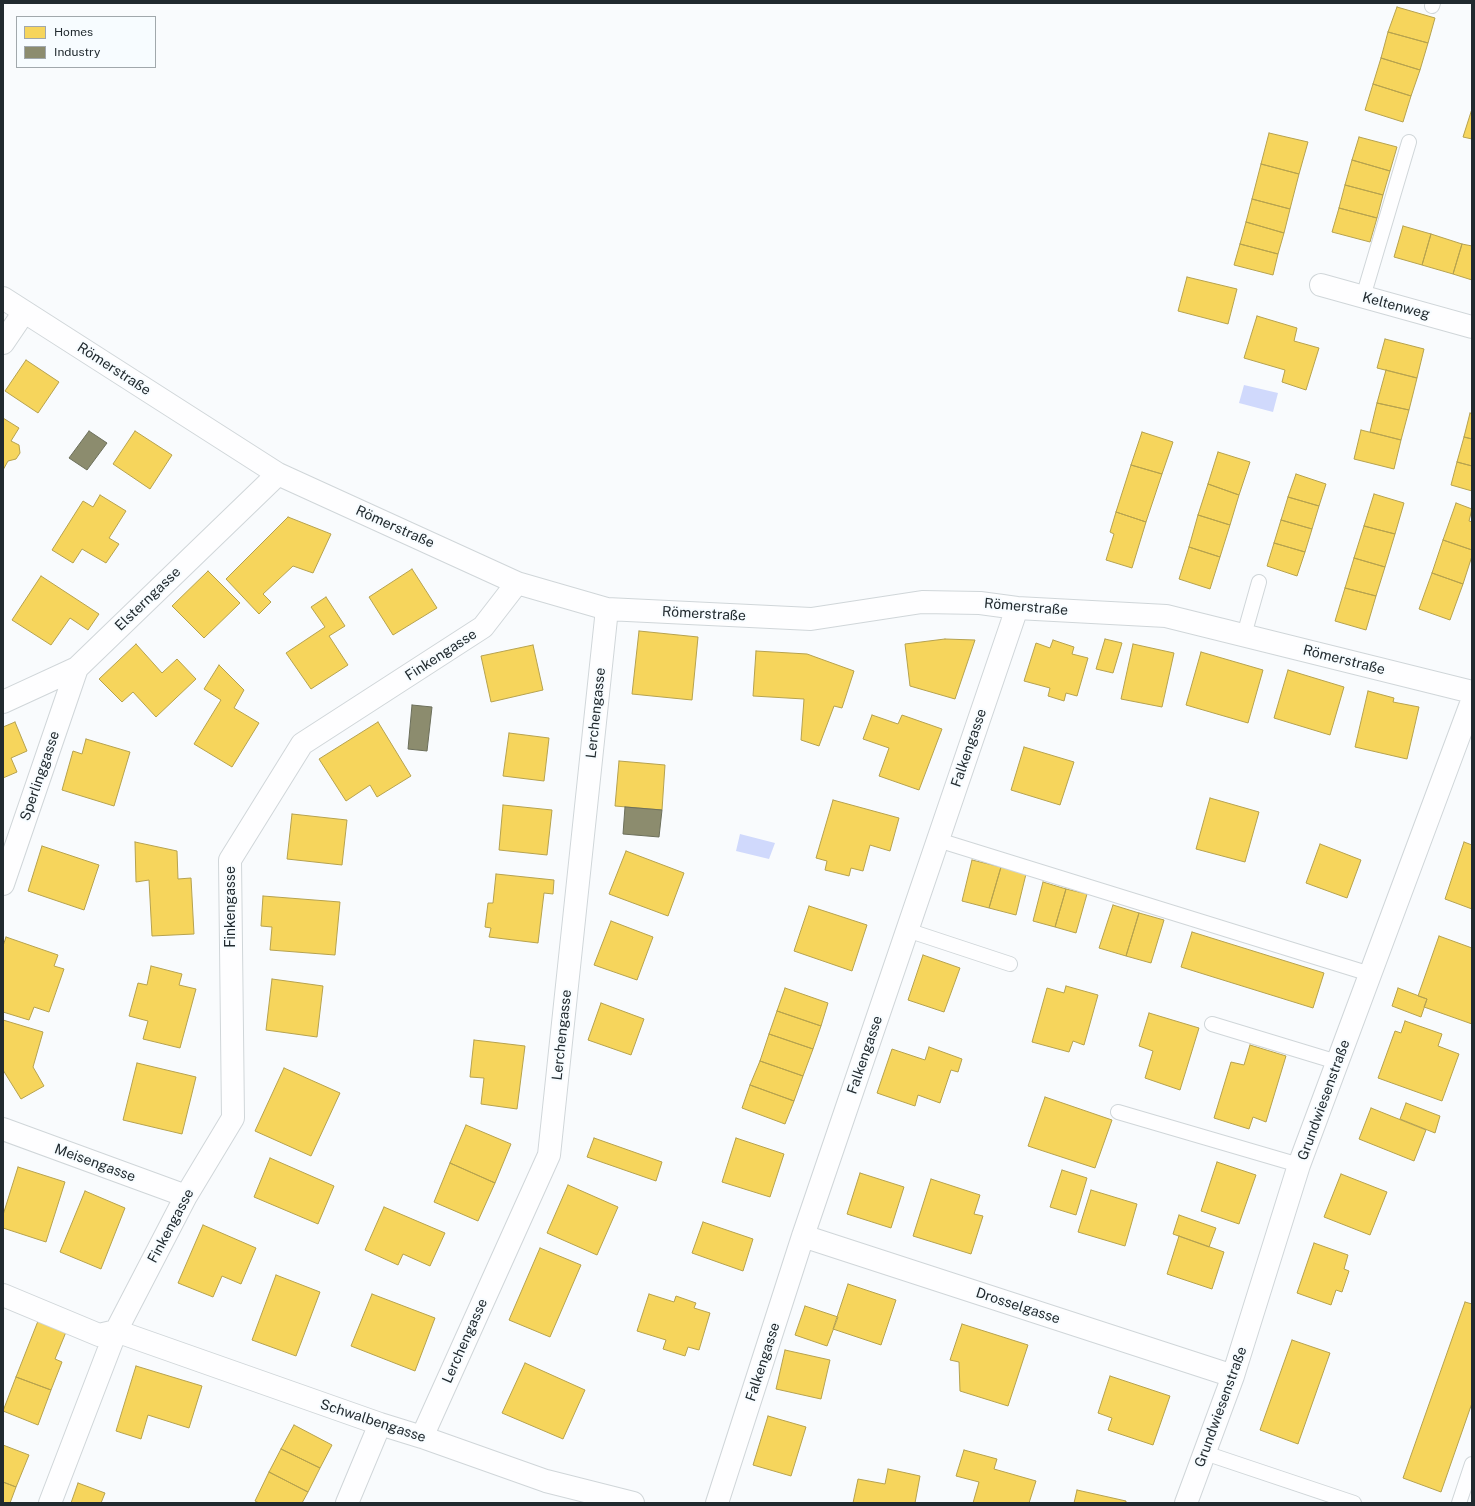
<!DOCTYPE html>
<html>
<head>
<meta charset="utf-8">
<style>
	body { margin:0 }
	#map { position:relative; width:1475px; height:1506px; overflow:hidden; background:#f9fbfd; font-family:"Public Sans",sans-serif }
	canvas { display:block }
	.frame { position:absolute; inset:0; border:4px solid #212a2f; pointer-events:none }
	.legend { position:absolute; left:16px; top:16px; width:140px; height:52px; box-sizing:border-box; background:#f7fcff; border:1px solid #a1a8ac; margin:0; padding:5px 7px; list-style:none; font-size:12px; color:#212a2f }
	.legend li { display:flex; align-items:center; gap:8px; height:20px }
	.legend b { width:20px; border:1px solid #a1a8ac }
</style>
</head>
<body>
<div id="map">
<canvas width="1475" height="1506"></canvas>
<div class="frame"></div>
<ul class="legend">
<li><b style="height:11px;background:#f6d55c"></b>Homes</li>
<li><b style="height:11px;background:#8c8c6e"></b>Industry</li>
</ul>
</div>
<script>
const context = document.querySelector('canvas').getContext('2d');
context.lineJoin = 'round';
function paint(path, color) { context.fillStyle = color; context.fill(path, 'evenodd'); }
const poly = rows => new Path2D(rows.map(r => 'M' + r).join(''));
function trace(path, color, width, dash) { context.strokeStyle = color; context.lineWidth = width; context.lineCap = dash ? 'butt' : 'round'; context.setLineDash(dash || []); context.stroke(path); }
function write(font, color, halo, rows, align = 'center') {
  context.font = font + ' "Public Sans",sans-serif'; context.lineWidth = 4; context.setLineDash([]); context.textBaseline = 'middle'; context.strokeStyle = halo; context.fillStyle = color; for (const [text, x, y, turn = 0] of rows) {
    context.save(); context.translate(x, y); context.rotate((+turn || 0) * Math.PI / 180); context.textAlign = isNaN(turn) ? turn : align; if (halo) context.strokeText(text, 0, 0); context.fillText(text, 0, 0); context.restore();
  }
}
const water = poly([
	[1244,385,1278,393,1273,412,1239,403],
	[740,834,775,843,769,859,736,851]
]);
const homes = poly([
	[1397,7,1435,18,1428,43,1388,32,1397,7],
	[1388,32,1428,43,1420,70,1381,58,1388,32],
	[1381,58,1420,70,1411,96,1373,84,1381,58],
	[1373,84,1411,96,1403,122,1365,110,1373,84],
	[1471,112,1472,113,1472,139,1463,137,1471,112],
	[1269,133,1308,142,1299,174,1261,164,1269,133],
	[1359,137,1397,147,1390,171,1352,160,1359,137],
	[1352,160,1390,171,1383,195,1345,185,1352,160],
	[1261,164,1299,174,1290,209,1252,199,1261,164],
	[1345,185,1383,195,1377,218,1339,208,1345,185],
	[1252,199,1290,209,1284,233,1246,222,1252,199],
	[1339,208,1377,218,1370,242,1332,232,1339,208],
	[1246,222,1284,233,1278,254,1240,244,1246,222],
	[1403,226,1431,234,1422,265,1394,257,1403,226],
	[1431,234,1462,244,1453,274,1422,265,1431,234],
	[1240,244,1278,254,1273,275,1234,265,1240,244],
	[1462,244,1472,246,1472,280,1453,274,1462,244],
	[1187,277,1237,289,1228,324,1178,311,1187,277],
	[1257,316,1297,328,1294,341,1319,348,1306,390,1282,382,1285,370,1244,358,1257,316],
	[1385,339,1424,349,1417,378,1377,368,1385,339],
	[26,360,59,382,38,413,5,391,26,360],
	[1386,370,1417,378,1409,410,1377,403,1386,370],
	[1377,403,1409,410,1401,440,1370,432,1377,403],
	[1470,413,1472,414,1472,439,1464,437,1470,413],
	[3,418,19,428,11,441,19,445,20,453,16,459,8,461,3,470,3,418],
	[1361,430,1401,440,1394,469,1354,459,1361,430],
	[135,431,172,455,150,489,113,464,135,431],
	[1142,432,1173,442,1162,474,1131,465,1142,432],
	[1464,437,1472,439,1472,466,1457,462,1464,437],
	[1218,452,1250,462,1239,495,1208,484,1218,452],
	[1457,462,1472,466,1472,491,1451,485,1457,462],
	[1131,465,1162,474,1146,522,1116,512,1131,465],
	[1296,474,1326,484,1319,506,1288,497,1296,474],
	[1208,484,1239,495,1230,525,1198,515,1208,484],
	[1374,494,1404,503,1395,534,1364,526,1374,494],
	[100,495,126,511,109,538,119,544,106,563,82,549,73,563,52,550,83,501,93,507,100,495],
	[1288,497,1319,506,1312,529,1281,520,1288,497],
	[1456,503,1472,509,1469,521,1472,522,1472,550,1443,540,1456,503],
	[1116,512,1146,522,1132,568,1106,560,1114,534,1110,532,1116,512],
	[1198,515,1230,525,1220,557,1189,547,1198,515],
	[288,517,331,534,313,573,293,566,263,594,271,602,259,614,226,579,288,517],
	[1281,520,1312,529,1305,552,1274,543,1281,520],
	[1364,526,1395,534,1385,567,1354,558,1364,526],
	[1443,540,1472,550,1472,556,1463,584,1432,573,1443,540],
	[1274,543,1305,552,1297,576,1267,566,1274,543],
	[1189,547,1220,557,1210,589,1179,579,1189,547],
	[1354,558,1385,567,1376,596,1345,588,1354,558],
	[412,569,437,608,393,635,369,597,412,569],
	[208,571,240,603,204,638,172,606,208,571],
	[1432,573,1463,584,1450,620,1419,609,1432,573],
	[41,576,99,614,88,630,70,618,51,645,12,620,41,576],
	[1345,588,1376,596,1366,630,1335,621,1345,588],
	[326,597,345,626,329,636,348,665,311,689,286,653,325,627,311,607,326,597],
	[639,631,698,637,692,700,632,694,639,631],
	[945,639,975,640,955,699,910,686,905,644,945,639],
	[1105,639,1122,643,1113,673,1096,669,1105,639],
	[1053,640,1074,647,1072,654,1088,658,1077,696,1066,693,1064,701,1048,696,1050,688,1024,681,1036,643,1050,648,1053,640],
	[136,644,162,673,177,659,196,679,156,717,133,692,122,702,99,679,136,644],
	[1133,644,1174,653,1162,707,1121,699,1133,644],
	[533,645,543,690,491,702,481,656,533,645],
	[756,651,807,654,854,671,842,708,834,706,819,746,801,740,804,699,753,696,756,651],
	[1201,652,1263,670,1248,723,1186,705,1201,652],
	[219,665,244,690,234,708,259,723,232,767,194,744,221,700,204,689,219,665],
	[1288,670,1344,687,1330,735,1274,718,1288,670],
	[1368,691,1394,698,1393,702,1419,707,1407,759,1355,747,1368,691],
	[872,715,898,724,902,715,942,729,919,790,879,776,889,748,863,739,872,715],
	[15,722,27,751,11,758,17,772,3,778,3,727,15,722],
	[378,722,411,776,377,797,370,785,346,801,319,759,378,722],
	[509,733,549,738,544,781,503,776,509,733],
	[86,739,130,752,114,806,62,790,73,751,82,754,86,739],
	[1024,747,1074,762,1060,805,1011,790,1024,747],
	[619,761,665,765,662,810,615,806,619,761],
	[1210,798,1259,812,1245,862,1196,849,1210,798],
	[833,800,899,818,890,851,870,845,863,871,851,868,849,876,825,870,827,861,816,858,833,800],
	[503,805,552,810,547,855,499,850,503,805],
	[292,814,347,820,342,865,287,859,292,814],
	[135,842,177,851,178,879,191,878,194,934,152,936,149,880,136,882,135,842],
	[1464,842,1472,845,1472,909,1445,899,1464,842],
	[1320,844,1361,860,1347,898,1306,883,1320,844],
	[42,846,99,865,84,910,28,891,42,846],
	[626,851,684,873,668,916,609,894,626,851],
	[972,860,1001,867,989,908,962,901,972,860],
	[1001,867,1026,874,1016,915,989,908,1001,867],
	[496,874,554,880,553,894,544,893,538,943,489,937,491,928,485,927,488,903,493,903,496,874],
	[1043,882,1066,889,1055,927,1033,921,1043,882],
	[1066,889,1087,894,1076,933,1055,927,1066,889],
	[263,896,340,902,335,955,270,950,272,927,261,926,263,896],
	[1113,905,1139,913,1126,956,1099,948,1113,905],
	[809,906,867,925,852,971,794,951,809,906],
	[1139,913,1164,920,1151,963,1126,956,1139,913],
	[611,921,653,937,637,980,594,965,611,921],
	[1192,932,1324,973,1313,1008,1181,967,1192,932],
	[1439,936,1472,948,1472,1024,1424,1007,1427,999,1418,996,1439,936],
	[6,937,58,955,54,966,64,969,49,1012,34,1007,29,1020,3,1012,3,946,6,937],
	[923,955,960,968,944,1012,908,1000,923,955],
	[151,966,182,974,179,985,196,989,180,1048,143,1039,148,1021,129,1016,138,983,147,985,151,966],
	[272,979,323,986,317,1037,266,1030,272,979],
	[1066,986,1098,995,1084,1045,1073,1041,1069,1052,1032,1042,1047,988,1064,993,1066,986],
	[785,988,828,1003,821,1026,777,1011,785,988],
	[1398,988,1427,999,1421,1017,1392,1006,1398,988],
	[601,1003,644,1019,631,1055,588,1040,601,1003],
	[777,1011,821,1026,813,1049,769,1034,777,1011],
	[1149,1013,1199,1028,1180,1090,1145,1078,1153,1051,1139,1046,1149,1013],
	[3,1020,43,1032,33,1067,44,1086,21,1099,3,1070,3,1020],
	[1405,1021,1442,1034,1438,1046,1459,1054,1442,1101,1378,1078,1395,1031,1401,1033,1405,1021],
	[769,1034,813,1049,803,1076,760,1061,769,1034],
	[474,1040,525,1046,517,1109,481,1104,484,1078,470,1077,474,1040],
	[1250,1045,1286,1056,1266,1122,1253,1117,1249,1129,1214,1118,1231,1062,1244,1065,1250,1045],
	[929,1047,962,1059,958,1072,951,1070,940,1103,918,1095,915,1106,877,1093,892,1049,925,1060,929,1047],
	[760,1061,803,1076,794,1101,750,1085,760,1061],
	[137,1063,196,1077,182,1134,123,1120,137,1063],
	[284,1068,340,1093,311,1156,255,1131,284,1068],
	[750,1085,794,1101,785,1124,742,1108,750,1085],
	[1045,1097,1112,1120,1095,1168,1028,1146,1045,1097],
	[1406,1103,1440,1116,1435,1133,1400,1119,1406,1103],
	[1371,1108,1426,1130,1414,1161,1359,1139,1371,1108],
	[466,1125,511,1144,495,1183,450,1163,466,1125],
	[594,1138,662,1162,656,1181,587,1157,594,1138],
	[736,1138,784,1154,770,1197,722,1182,736,1138],
	[270,1158,334,1186,318,1224,254,1197,270,1158],
	[1217,1162,1256,1175,1239,1224,1201,1211,1217,1162],
	[450,1163,495,1183,478,1221,434,1202,450,1163],
	[18,1167,65,1182,46,1242,3,1228,3,1215,18,1167],
	[1062,1170,1087,1178,1076,1215,1050,1207,1062,1170],
	[860,1173,904,1187,891,1228,847,1214,860,1173],
	[1341,1174,1387,1192,1370,1235,1324,1217,1341,1174],
	[931,1179,980,1195,974,1214,983,1216,971,1254,913,1236,931,1179],
	[568,1185,618,1207,597,1255,547,1233,568,1185],
	[1091,1190,1137,1204,1125,1246,1078,1232,1091,1190],
	[85,1191,125,1208,101,1269,60,1252,85,1191],
	[384,1207,445,1233,430,1266,403,1254,398,1265,365,1250,384,1207],
	[1179,1215,1216,1228,1209,1247,1173,1234,1179,1215],
	[703,1222,753,1239,743,1271,692,1253,703,1222],
	[203,1225,256,1248,241,1284,222,1276,213,1297,178,1283,203,1225],
	[1179,1236,1224,1252,1212,1289,1167,1274,1179,1236],
	[1314,1243,1348,1255,1344,1269,1349,1271,1342,1292,1336,1290,1331,1305,1297,1293,1314,1243],
	[540,1248,581,1265,550,1337,509,1320,540,1248],
	[276,1275,320,1292,296,1356,252,1340,276,1275],
	[848,1284,896,1300,881,1345,833,1329,848,1284],
	[372,1294,435,1318,415,1371,351,1346,372,1294],
	[649,1294,674,1302,676,1296,696,1303,694,1308,710,1313,699,1350,688,1347,685,1356,663,1349,666,1340,637,1331,649,1294],
	[1465,1302,1472,1304,1472,1403,1441,1492,1403,1478,1465,1302],
	[805,1306,838,1317,827,1346,795,1335,805,1306],
	[38,1321,66,1332,55,1359,62,1362,51,1390,16,1377,38,1321],
	[962,1324,1028,1345,1008,1406,960,1391,959,1362,950,1360,962,1324],
	[1292,1340,1330,1353,1298,1444,1260,1430,1292,1340],
	[785,1350,830,1360,821,1399,776,1389,785,1350],
	[525,1363,585,1390,563,1439,502,1413,525,1363],
	[136,1366,202,1386,189,1428,148,1415,141,1439,116,1431,136,1366],
	[1110,1376,1170,1396,1153,1445,1108,1430,1112,1418,1098,1413,1110,1376],
	[16,1377,51,1390,38,1425,3,1411,16,1377],
	[768,1416,806,1427,791,1476,753,1465,768,1416],
	[294,1425,332,1445,320,1468,281,1449,294,1425],
	[3,1445,29,1455,16,1487,3,1482,3,1445],
	[281,1449,320,1468,308,1492,269,1472,281,1449],
	[964,1450,997,1459,994,1469,1036,1481,1029,1503,973,1503,979,1482,956,1476,964,1450],
	[888,1469,920,1476,915,1503,853,1503,858,1479,885,1484,888,1469],
	[269,1472,308,1492,302,1503,259,1503,255,1501,269,1472],
	[3,1482,16,1487,10,1503,3,1503,3,1482],
	[78,1483,105,1493,101,1503,71,1503,78,1483],
	[1077,1490,1126,1501,1126,1503,1074,1503,1077,1490]
]);
const industry = poly([
	[89,431,107,443,87,470,69,458,89,431],
	[412,705,432,707,427,751,408,749,412,705],
	[625,807,662,810,659,837,623,834,625,807]
]);
const service = poly([
	[1432,6,1433,3],
	[1363,297,1409,142],
	[1244,635,1259,582],
	[938,840,1370,974],
	[907,930,1010,964],
	[1212,1024,1337,1062],
	[1118,1112,1299,1165],
	[1205,1453,1354,1503],
	[1459,1503,1472,1464]
]);
const minor = poly([
	[1321,285,1472,327],
	[3,298,278,474,517,583,607,609,811,619,922,602,980,603,1017,608,1166,616,1472,692],
	[3,343,24,312],
	[3,702,77,668,278,474],
	[3,884,77,668],
	[3,1129,186,1196],
	[803,1236,1233,1376],
	[3,1295,99,1335,116,1331,380,1424,422,1437,546,1481,633,1503],
	[422,1437,549,1155,607,609],
	[50,1503,116,1331,186,1196,233,1118,230,860,302,744,483,627,517,583],
	[347,1503,380,1424],
	[717,1503,803,1236,1017,608],
	[1186,1503,1233,1376,1299,1165,1472,701]
]);
const streetNames = [
	["Keltenweg",1396,306,15],
	["Römerstraße",114,369,33],
	["Römerstraße",395,527,24],
	["Elsterngasse",148,599,-44],
	["Römerstraße",1026,607,5],
	["Römerstraße",704,614,3],
	["Finkengasse",441,655,-33],
	["Römerstraße",1344,660,14],
	["Lerchengasse",596,713,-84],
	["Falkengasse",969,748,-71],
	["Sperlinggasse",40,776,-71],
	["Finkengasse",231,907,-90],
	["Lerchengasse",562,1035,-84],
	["Falkengasse",865,1055,-71],
	["Grundwiesenstraße",1324,1100,-70],
	["Meisengasse",95,1163,20],
	["Finkengasse",171,1226,-62],
	["Drosselgasse",1018,1306,18],
	["Lerchengasse",465,1341,-66],
	["Falkengasse",763,1362,-72],
	["Grundwiesenstraße",1221,1407,-70],
	["Schwalbengasse",373,1421,18]
];
paint(water, '#d0d9fc');
paint(homes, '#f6d55c');
trace(homes, '#b6a24e', 1);
paint(industry, '#8c8c6e');
trace(industry, '#6c6f5b', 1);
trace(service, '#d0d6d9', 16);
trace(minor, '#d0d6d9', 24);
trace(service, '#fefeff', 14);
trace(minor, '#fefeff', 22);
write('14px', '#212a2f', '#f7fcff', streetNames);
</script>
</body>
</html>
